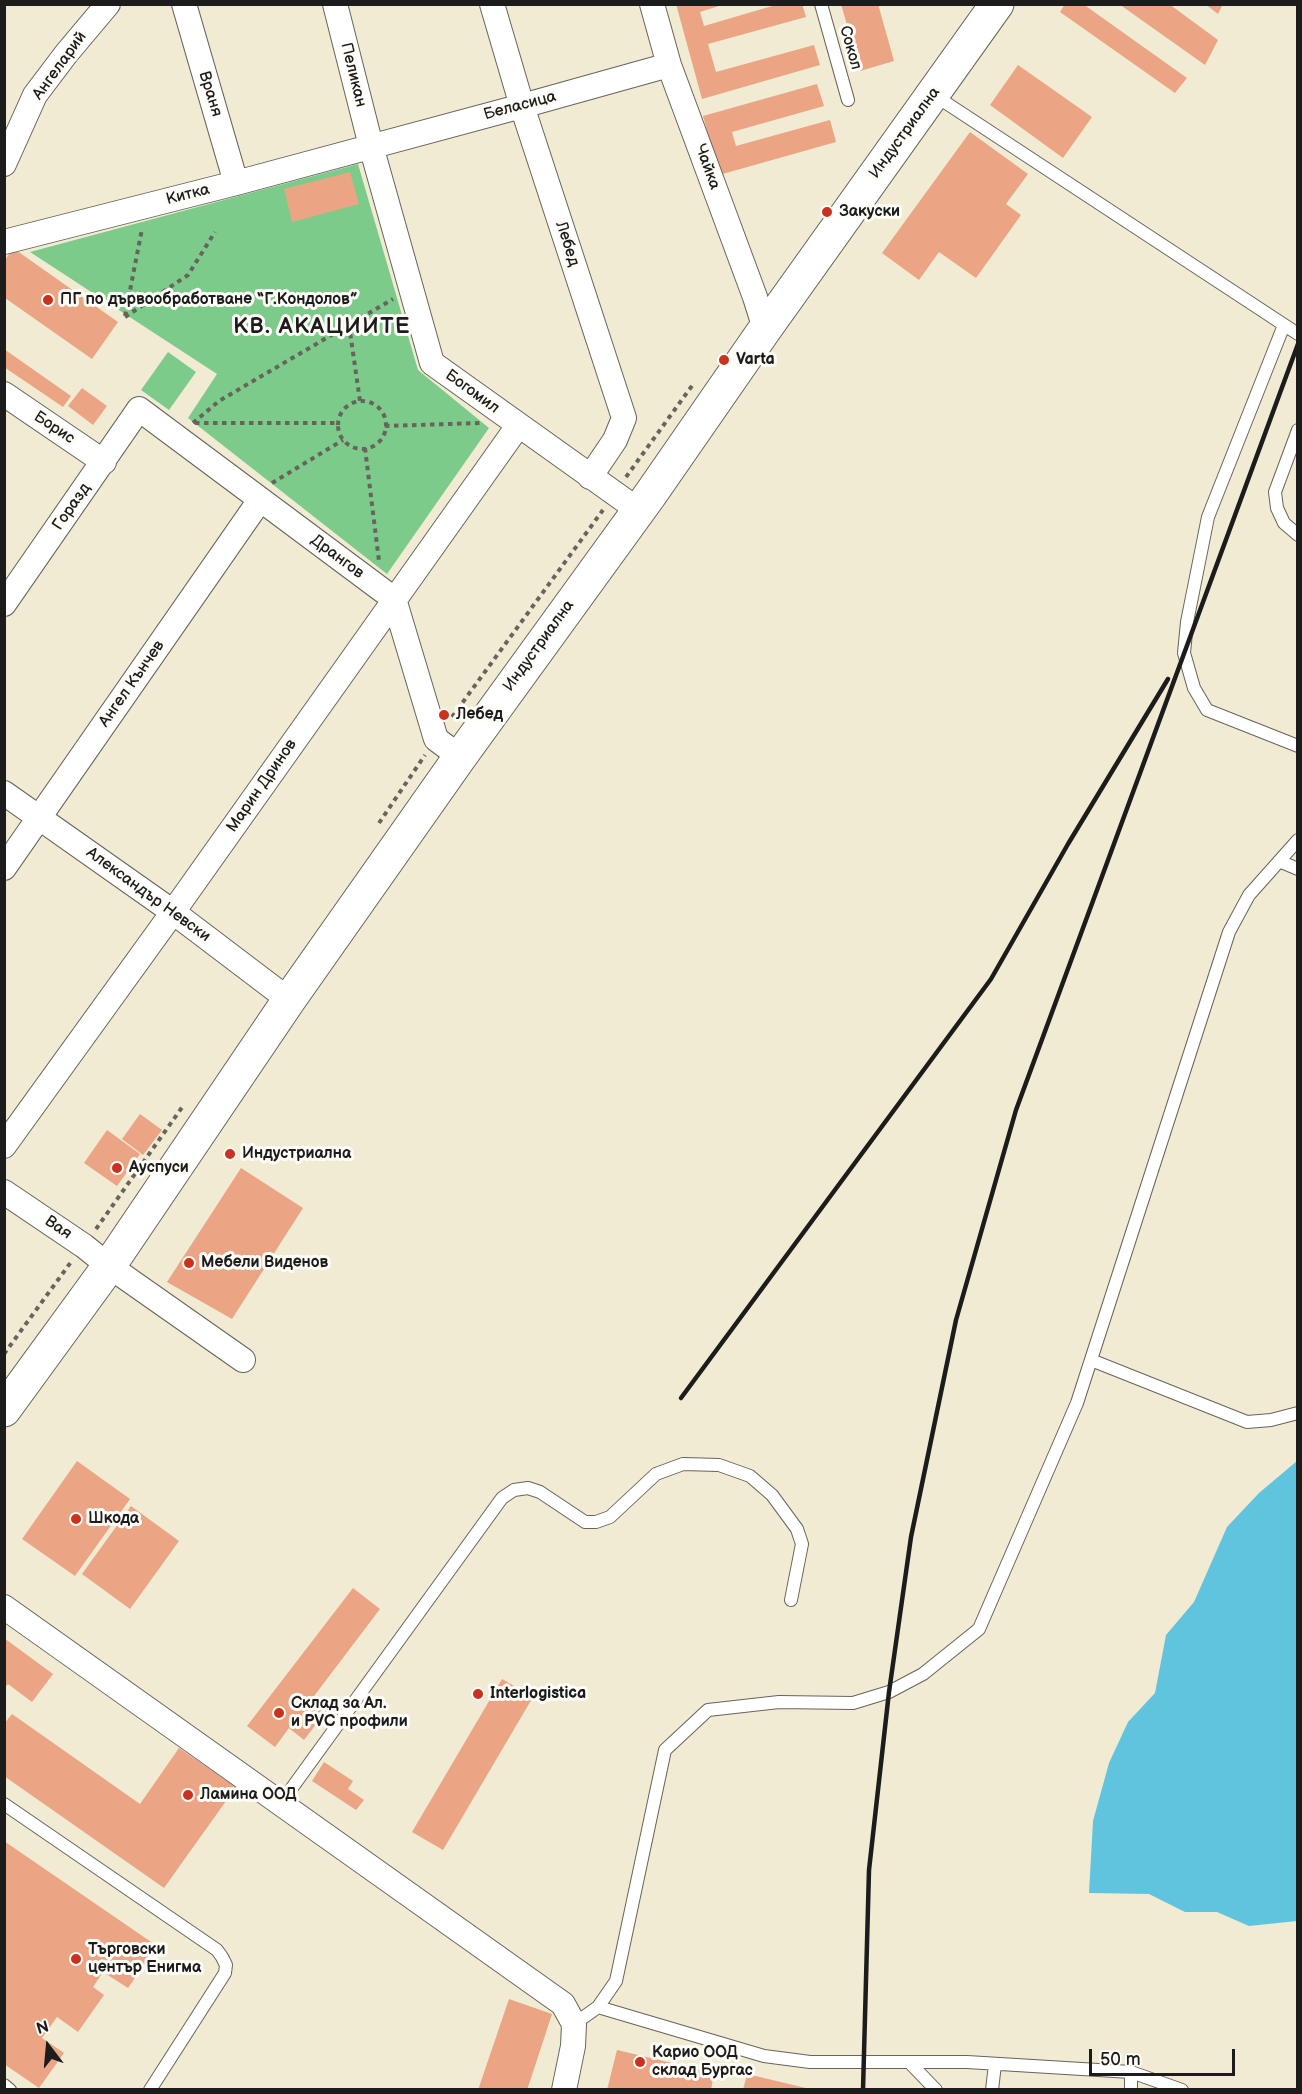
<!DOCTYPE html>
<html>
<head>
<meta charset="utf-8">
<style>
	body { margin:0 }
	#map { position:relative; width:1302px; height:2094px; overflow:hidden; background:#f0ebd2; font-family:"Balsamiq Sans",sans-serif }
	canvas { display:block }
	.frame { position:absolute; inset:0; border:6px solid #1c1c1c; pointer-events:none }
	.north { position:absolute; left:18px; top:2016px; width:60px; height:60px; -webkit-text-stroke:4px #fdfcf7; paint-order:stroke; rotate:344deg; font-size:16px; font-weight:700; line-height:24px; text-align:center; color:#1c1c1c }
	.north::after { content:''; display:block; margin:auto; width:21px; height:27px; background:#1c1c1c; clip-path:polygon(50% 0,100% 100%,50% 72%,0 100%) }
	.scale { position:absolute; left:1089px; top:2049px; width:146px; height:27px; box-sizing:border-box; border:3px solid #1c1c1c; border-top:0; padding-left:8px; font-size:18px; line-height:21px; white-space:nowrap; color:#1c1c1c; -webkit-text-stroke:4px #fdfcf7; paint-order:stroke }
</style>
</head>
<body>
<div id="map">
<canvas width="1302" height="2094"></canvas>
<div class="frame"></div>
<div class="north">N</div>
<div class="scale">50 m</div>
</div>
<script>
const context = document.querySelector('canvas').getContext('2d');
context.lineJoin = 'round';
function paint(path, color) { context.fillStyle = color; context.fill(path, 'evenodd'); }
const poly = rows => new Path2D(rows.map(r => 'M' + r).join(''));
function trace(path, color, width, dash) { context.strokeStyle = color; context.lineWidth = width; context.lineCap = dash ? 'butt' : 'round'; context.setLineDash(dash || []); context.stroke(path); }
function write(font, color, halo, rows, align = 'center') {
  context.font = font + ' "Balsamiq Sans",sans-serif'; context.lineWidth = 6; context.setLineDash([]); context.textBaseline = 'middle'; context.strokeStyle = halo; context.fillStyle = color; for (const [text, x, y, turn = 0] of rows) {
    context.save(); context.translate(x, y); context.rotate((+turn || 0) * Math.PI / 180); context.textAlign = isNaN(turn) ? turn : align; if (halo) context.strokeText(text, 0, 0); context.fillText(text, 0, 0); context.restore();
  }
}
const green = poly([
	[358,164,418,370,489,428,387,574,188,418,217,374,30,252],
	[168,352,196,372,169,410,141,390]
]);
const water = poly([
	[1297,1461,1297,1921,1249,1926,1217,1912,1185,1912,1149,1894,1089,1893,1093,1821,1109,1763,1128,1722,1155,1693,1166,1635,1194,1602,1227,1527,1259,1493]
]);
const building = poly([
	[676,4,725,4,700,12,704,26,779,4,802,4,806,17,708,44,716,72,814,45,820,65,702,99],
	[841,4,878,4,894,61,860,71],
	[1065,4,1083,4,1187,78,1175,93,1060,12],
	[1119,4,1169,4,1218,40,1205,65],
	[1205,4,1223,4,1218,14],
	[1018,65,1092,117,1063,158,990,105],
	[817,84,824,106,732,132,736,146,830,120,836,142,719,175,703,116],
	[970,132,1028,174,1006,204,1021,215,976,278,939,252,919,280,882,253],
	[350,172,359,204,292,222,284,189],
	[13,248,118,322,92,359,5,298,5,260],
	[4,349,71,396,63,407,4,367],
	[82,388,107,406,93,425,68,406],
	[140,1114,162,1130,143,1155,122,1139],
	[107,1130,140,1154,117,1186,84,1163],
	[241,1168,303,1208,232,1319,167,1282],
	[77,1461,130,1499,75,1576,22,1539],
	[131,1506,179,1541,130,1609,82,1574],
	[353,1588,380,1609,311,1700,326,1711,304,1740,289,1728,275,1747,247,1726],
	[4,1638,53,1674,32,1702,8,1684,4,1689],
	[502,1679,533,1697,443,1850,412,1832],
	[12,1714,140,1804,179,1748,236,1787,164,1888,4,1776,4,1724],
	[324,1762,353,1781,348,1789,364,1800,356,1810,312,1781],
	[4,1841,157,1946,128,1988,103,1972,93,1987,104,1995,78,2032,57,2017,42,2038,64,2053,39,2088,4,2064],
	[509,1999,552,2014,534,2069,527,2090,478,2090],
	[617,2050,714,2073,711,2090,607,2090],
	[747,2074,810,2089,810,2090,743,2090]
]);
const path = poly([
	[125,316,142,229],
	[125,317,188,275,215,232],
	[349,325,360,401],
	'338 425a24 24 0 1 1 48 0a24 24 0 1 1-48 0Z',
	[193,423,219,401,393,299],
	[195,423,338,423],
	[385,426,481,423],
	[365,448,379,561],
	[626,477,694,383],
	[272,483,343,440],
	[452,717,603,510],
	[379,823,425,755],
	[96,1229,183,1106],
	[4,1354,71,1262]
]);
const lane = poly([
	[821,4,848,100],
	[934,95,1298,334],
	[1284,325,1208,517,1187,622,1184,653,1194,688,1207,710,1298,746],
	[1298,430,1275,492,1277,508,1284,523,1298,535],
	[1279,861,1298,869],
	[1091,1360,1247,1422,1271,1420,1298,1413],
	[281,1803,502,1498,514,1490,528,1488,540,1492,585,1522,596,1522,610,1517,656,1474,683,1464,719,1465,750,1476,772,1495,797,1529,802,1544,791,1600],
	[4,1804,217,1950,222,1957,226,1965,225,1973,150,2090],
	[598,2007,764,2056,810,2062,967,2062,1131,2072,1182,2090],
	[574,2024,598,2007,616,1981,665,1750,708,1710,779,1702,853,1703,889,1692,923,1674,979,1629,1077,1403,1229,932,1249,895,1298,840],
	[910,2063,936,2090],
	[4,2085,10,2090],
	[992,2090,995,2064],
	[1131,2090,1131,2072]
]);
const street = poly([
	[184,4,236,183],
	[335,4,371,146,432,363,638,510],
	[492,4,522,106,624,418,615,440,590,477],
	[652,4,669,65,755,297,765,329],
	[4,164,35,95,66,54,108,4],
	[4,242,236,183,522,106,669,65],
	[4,394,104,462],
	[4,604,139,409,394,599,436,739,460,757],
	[4,793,173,912,289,1000],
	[4,868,260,500],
	[4,1146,173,912,518,426],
	[4,1192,84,1246,109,1266,243,1360],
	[4,1607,563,2004,574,2024,573,2046,564,2090]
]);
const secondary = poly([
	[4,1410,109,1266,289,1000,460,757,650,495,765,329,997,4]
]);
const rail = poly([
	[681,1398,991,979,1068,844,1168,679],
	[863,2090,869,1870,889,1692,911,1537,956,1320,1016,1110,1298,344]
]);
const markers = [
	[827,212,6,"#c8321e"],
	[48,300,6,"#c8321e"],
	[724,360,6,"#c8321e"],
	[444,715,6,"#c8321e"],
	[230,1154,6,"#c8321e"],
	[117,1168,6,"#c8321e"],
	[189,1263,6,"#c8321e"],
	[76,1519,6,"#c8321e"],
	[478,1694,6,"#c8321e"],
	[279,1713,6,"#c8321e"],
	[188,1795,6,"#c8321e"],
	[76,1959,6,"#c8321e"],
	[640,2062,6,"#c8321e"]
];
const streetNames = [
	["Сокол",850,48,74],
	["Ангеларий",60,66,-54],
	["Пеликан",353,75,76],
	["Враня",210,94,73],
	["Беласица",520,106,-15],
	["Индустриална",905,133,-54],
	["Чайка",707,167,70],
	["Китка",188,195,-14],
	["Лебед",567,244,72],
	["Богомил",472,392,36],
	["Борис",54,428,34],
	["Горазд",72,507,-55],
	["Дрангов",337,557,37],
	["Индустриална",539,646,-54],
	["Ангел Кънчев",132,684,-55],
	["Марин Дринов",262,786,-55],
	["Александър Невски",148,895,36],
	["Вая",58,1228,34]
];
const poiNames = [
	["Закуски",839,212],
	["ПГ по дървообработване “Г.Кондолов”",60,300],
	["Varta",736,360],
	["Лебед",456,715],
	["Индустриална",242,1154],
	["Ауспуси",129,1168],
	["Мебели Виденов",201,1263],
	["Шкода",88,1519],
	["Interlogistica",490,1694],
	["Склад за Ал.",291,1704],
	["и PVC профили",291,1722],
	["Ламина ООД",200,1795],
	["Търговски",88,1950],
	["център Енигма",88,1968],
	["Карио ООД",652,2053],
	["склад Бургас",652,2071]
];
const districtNames = [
	["КВ. АКАЦИИТЕ",322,327]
];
paint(green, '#7dcb8a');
paint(water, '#60c4de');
paint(building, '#eba484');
trace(lane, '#66645c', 14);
trace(street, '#66645c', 26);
trace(secondary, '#66645c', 35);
trace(path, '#66645c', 4, [4.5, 4.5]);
trace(lane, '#fff', 12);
trace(street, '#fff', 24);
trace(secondary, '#fff', 33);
trace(rail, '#1c1c1c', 4.5);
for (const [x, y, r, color] of markers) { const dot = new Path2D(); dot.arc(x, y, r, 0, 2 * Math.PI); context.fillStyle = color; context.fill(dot); trace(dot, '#fdfcf7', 2); }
write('16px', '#1c1c1c', '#fdfcf7', streetNames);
write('bold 16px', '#1c1c1c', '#fdfcf7', poiNames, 'left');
context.letterSpacing = '1.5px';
write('bold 22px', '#1c1c1c', '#fdfcf7', districtNames);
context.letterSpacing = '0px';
</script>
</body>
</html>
